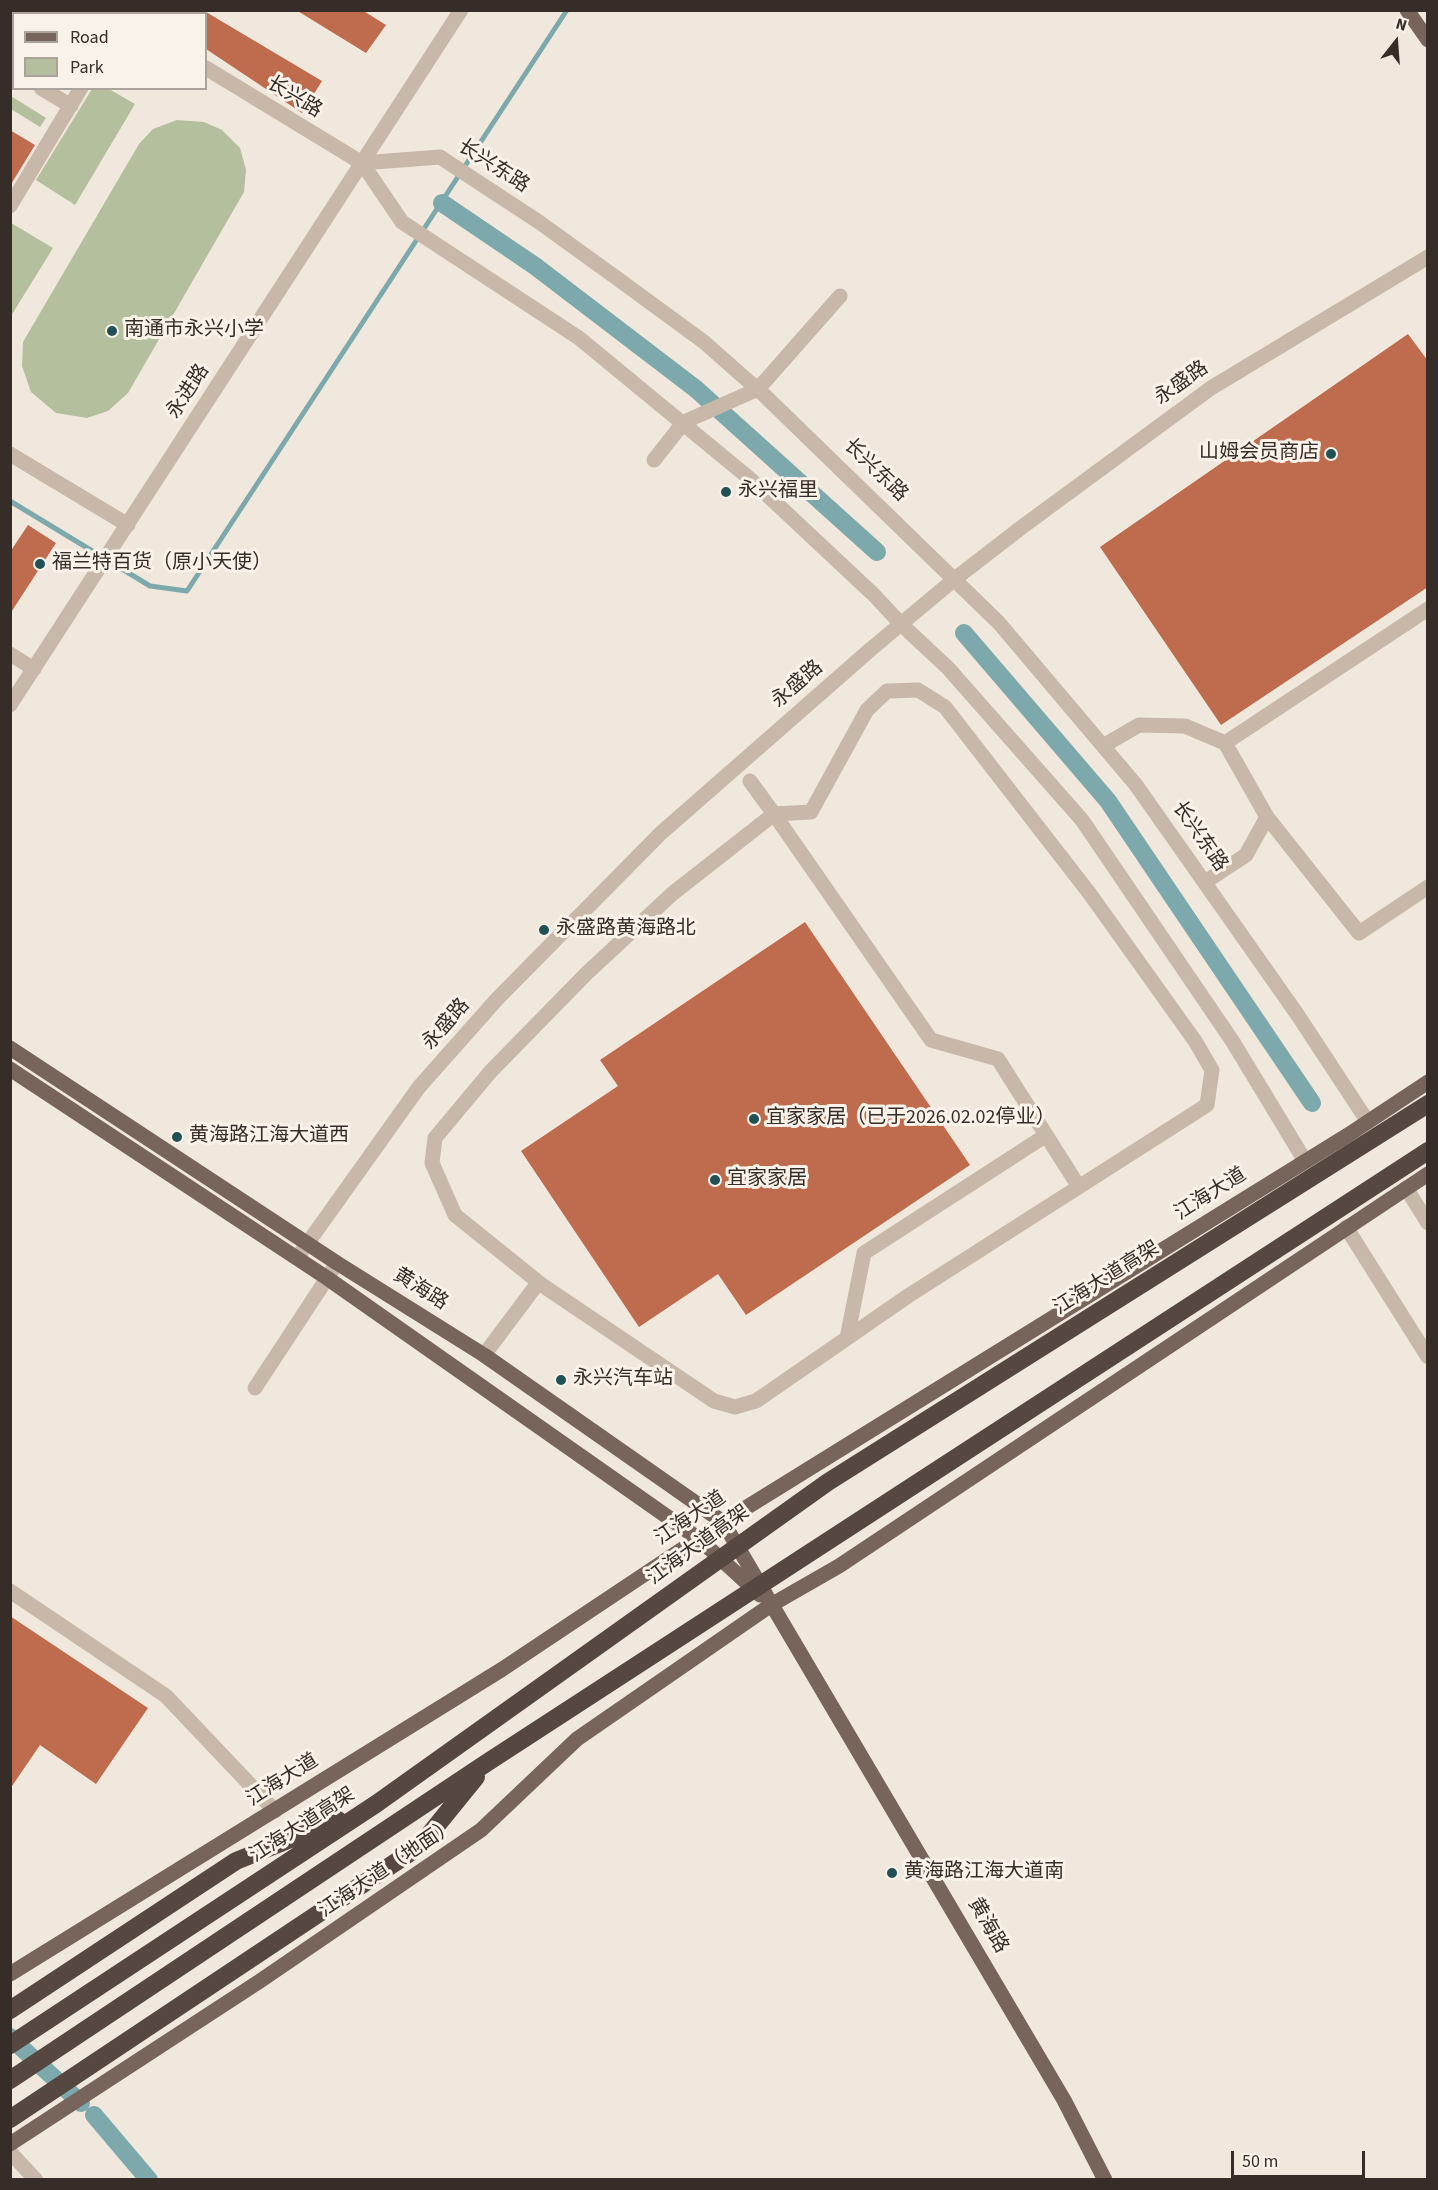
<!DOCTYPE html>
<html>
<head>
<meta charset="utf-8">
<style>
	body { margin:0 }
	#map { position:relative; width:1438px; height:2190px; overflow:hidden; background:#f1e8dd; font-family:"Source Sans 3",sans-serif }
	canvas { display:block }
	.frame { position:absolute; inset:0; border:12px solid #362d29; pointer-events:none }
	.legend { position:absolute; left:12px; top:12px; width:195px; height:78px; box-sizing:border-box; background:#f8f2e9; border:2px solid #aaa39c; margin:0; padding:8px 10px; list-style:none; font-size:18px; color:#362d29 }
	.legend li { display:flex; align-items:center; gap:12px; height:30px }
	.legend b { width:30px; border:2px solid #aaa39c }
	.north { position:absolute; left:1366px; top:12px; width:60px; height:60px; -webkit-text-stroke:4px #f8f2e9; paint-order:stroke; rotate:17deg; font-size:16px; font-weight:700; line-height:24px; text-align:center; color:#362d29 }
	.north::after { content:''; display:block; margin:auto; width:21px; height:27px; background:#362d29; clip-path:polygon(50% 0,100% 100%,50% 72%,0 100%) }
	.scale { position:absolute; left:1231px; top:2151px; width:134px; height:27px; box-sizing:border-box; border:3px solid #362d29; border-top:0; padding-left:8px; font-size:18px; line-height:21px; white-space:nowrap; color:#362d29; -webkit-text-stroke:4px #f8f2e9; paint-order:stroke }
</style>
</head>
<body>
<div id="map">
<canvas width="1438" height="2190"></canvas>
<div class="frame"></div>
<ul class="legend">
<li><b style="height:8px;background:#77655b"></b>Road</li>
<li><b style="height:16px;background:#b3bf9d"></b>Park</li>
</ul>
<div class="north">N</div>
<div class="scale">50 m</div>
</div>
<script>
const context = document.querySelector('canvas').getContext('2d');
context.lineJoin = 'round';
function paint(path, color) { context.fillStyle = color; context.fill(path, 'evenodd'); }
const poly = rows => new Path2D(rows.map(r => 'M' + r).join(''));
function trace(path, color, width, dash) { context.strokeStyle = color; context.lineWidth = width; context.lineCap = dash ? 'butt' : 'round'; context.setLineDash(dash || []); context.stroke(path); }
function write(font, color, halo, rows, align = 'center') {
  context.font = font + ' "Source Sans 3","Noto Sans SC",sans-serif'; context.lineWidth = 6; context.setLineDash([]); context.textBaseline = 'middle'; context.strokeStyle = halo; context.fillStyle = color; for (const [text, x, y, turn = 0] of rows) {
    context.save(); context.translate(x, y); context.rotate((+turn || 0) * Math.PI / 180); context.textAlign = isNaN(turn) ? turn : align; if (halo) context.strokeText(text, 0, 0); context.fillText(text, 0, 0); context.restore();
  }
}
const green = poly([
	[92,89,109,89,135,104,75,205,36,180],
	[11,96,46,118,40,127,11,109],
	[177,120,204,122,222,130,240,148,246,170,244,192,128,393,108,411,87,418,56,413,31,392,22,366,23,342,139,144,153,129],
	[11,223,53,248,11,316,10,223]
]);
const stream = poly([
	[10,501,150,586,187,591,567,10]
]);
const canal = poly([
	[442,203,535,266,696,389,877,552],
	[964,633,1108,801,1312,1103],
	[10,2037,81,2103],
	[94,2115,149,2180]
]);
const building = poly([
	[296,10,362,10,386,25,366,53],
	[206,12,322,81,302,113,206,49],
	[10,130,35,145,10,186],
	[1408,334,1428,361,1428,587,1221,725,1100,547],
	[28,525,56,543,10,614,10,552],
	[805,922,970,1165,746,1315,718,1274,639,1327,521,1151,618,1086,600,1060],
	[10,1616,148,1708,96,1784,40,1745,10,1789]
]);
const minor = poly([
	[49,10,54,14],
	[112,10,116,14],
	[206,68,362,163,402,222,579,338,749,478,874,595,902,625,948,668,1082,820,1233,1042,1305,1161],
	[10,70,14,72],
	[41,88,71,106],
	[362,163,440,157,539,222,618,279,704,342,764,395,999,623,1136,785,1297,1014,1368,1122],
	[10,206,81,88],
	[10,454,128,525],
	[654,460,684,422,758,389,840,296],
	[10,654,34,669],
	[10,705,461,10],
	[1225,743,1428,609],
	[1103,746,1139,725,1185,726,1225,743,1267,817,1246,855,1205,882],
	[750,781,774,814,811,812,867,710,887,691,918,690,945,707,1090,894,1195,1041,1212,1070,1207,1105,908,1296,756,1401,735,1407,714,1401,542,1285,455,1215,432,1163,435,1138,491,1071,587,973,672,894,774,814,931,1040,998,1059,1079,1187],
	[1267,817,1359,933,1428,887],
	[1406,1188,1428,1223],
	[1346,1227,1428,1357],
	[297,1258,419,1087,498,998,661,833,871,649,956,578,1022,527,1211,388,1428,257],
	[847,1338,864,1253,1045,1136],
	[484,1355,538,1283],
	[255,1388,337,1263],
	[10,1591,166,1696,275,1811],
	[10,2152,36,2180]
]);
const major = poly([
	[1407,10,1428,40],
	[10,1048,337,1263,484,1355,723,1522,1064,2100,1105,2180],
	[10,1069,327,1278,699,1539,760,1595],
	[10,1974,501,1670,723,1522,1348,1135,1428,1082],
	[10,2144,260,1981,481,1830,577,1739,771,1605,839,1566,1428,1174]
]);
const highway = poly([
	[10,2010,236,1861,338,1820],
	[10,2045,376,1804,828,1482,1428,1104],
	[10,2080,488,1762,1428,1151],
	[10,2119,420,1846,476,1777]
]);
const markers = [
	[112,331,6,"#215055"],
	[1331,454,6,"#215055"],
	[726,492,6,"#215055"],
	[40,564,6,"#215055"],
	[544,930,6,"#215055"],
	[754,1119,6,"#215055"],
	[177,1137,6,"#215055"],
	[715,1180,6,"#215055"],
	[561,1380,6,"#215055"],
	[892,1873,6,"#215055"]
];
const streetNames = [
	["长兴路",294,98,31],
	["长兴东路",493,167,33],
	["永盛路",1182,384,-35],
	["永进路",189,392,-57],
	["长兴东路",875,471,44],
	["永盛路",798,685,-41],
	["长兴东路",1199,837,55],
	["永盛路",447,1025,-49],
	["江海大道",1211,1195,-32],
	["江海大道高架",1107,1279,-32],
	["黄海路",420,1290,32],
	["江海大道",691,1519,-34],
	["江海大道高架",699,1546,-36],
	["江海大道",283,1781,-32],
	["江海大道高架",303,1826,-33],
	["江海大道（地面）",388,1869,-34],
	["黄海路",987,1926,60]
];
const poiNames = [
	["南通市永兴小学",124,331],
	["山姆会员商店",1319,454,"right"],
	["永兴福里",738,492],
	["福兰特百货（原小天使）",52,564],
	["永盛路黄海路北",556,930],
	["宜家家居（已于2026.02.02停业）",766,1119],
	["黄海路江海大道西",189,1137],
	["宜家家居",727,1180],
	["永兴汽车站",573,1380],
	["黄海路江海大道南",904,1873]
];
paint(green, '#b3bf9d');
trace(stream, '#7da9ac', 5);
trace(canal, '#7da9ac', 18);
paint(building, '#bf6b4d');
trace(minor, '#c8b8a9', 15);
trace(major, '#77655b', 15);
trace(highway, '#564740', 18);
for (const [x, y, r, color] of markers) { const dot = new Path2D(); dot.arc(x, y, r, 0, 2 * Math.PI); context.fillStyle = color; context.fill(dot); trace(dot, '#f8f2e9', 2); }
write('20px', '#362d29', '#f8f2e9', streetNames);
write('20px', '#362d29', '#f8f2e9', poiNames, 'left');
</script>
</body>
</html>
